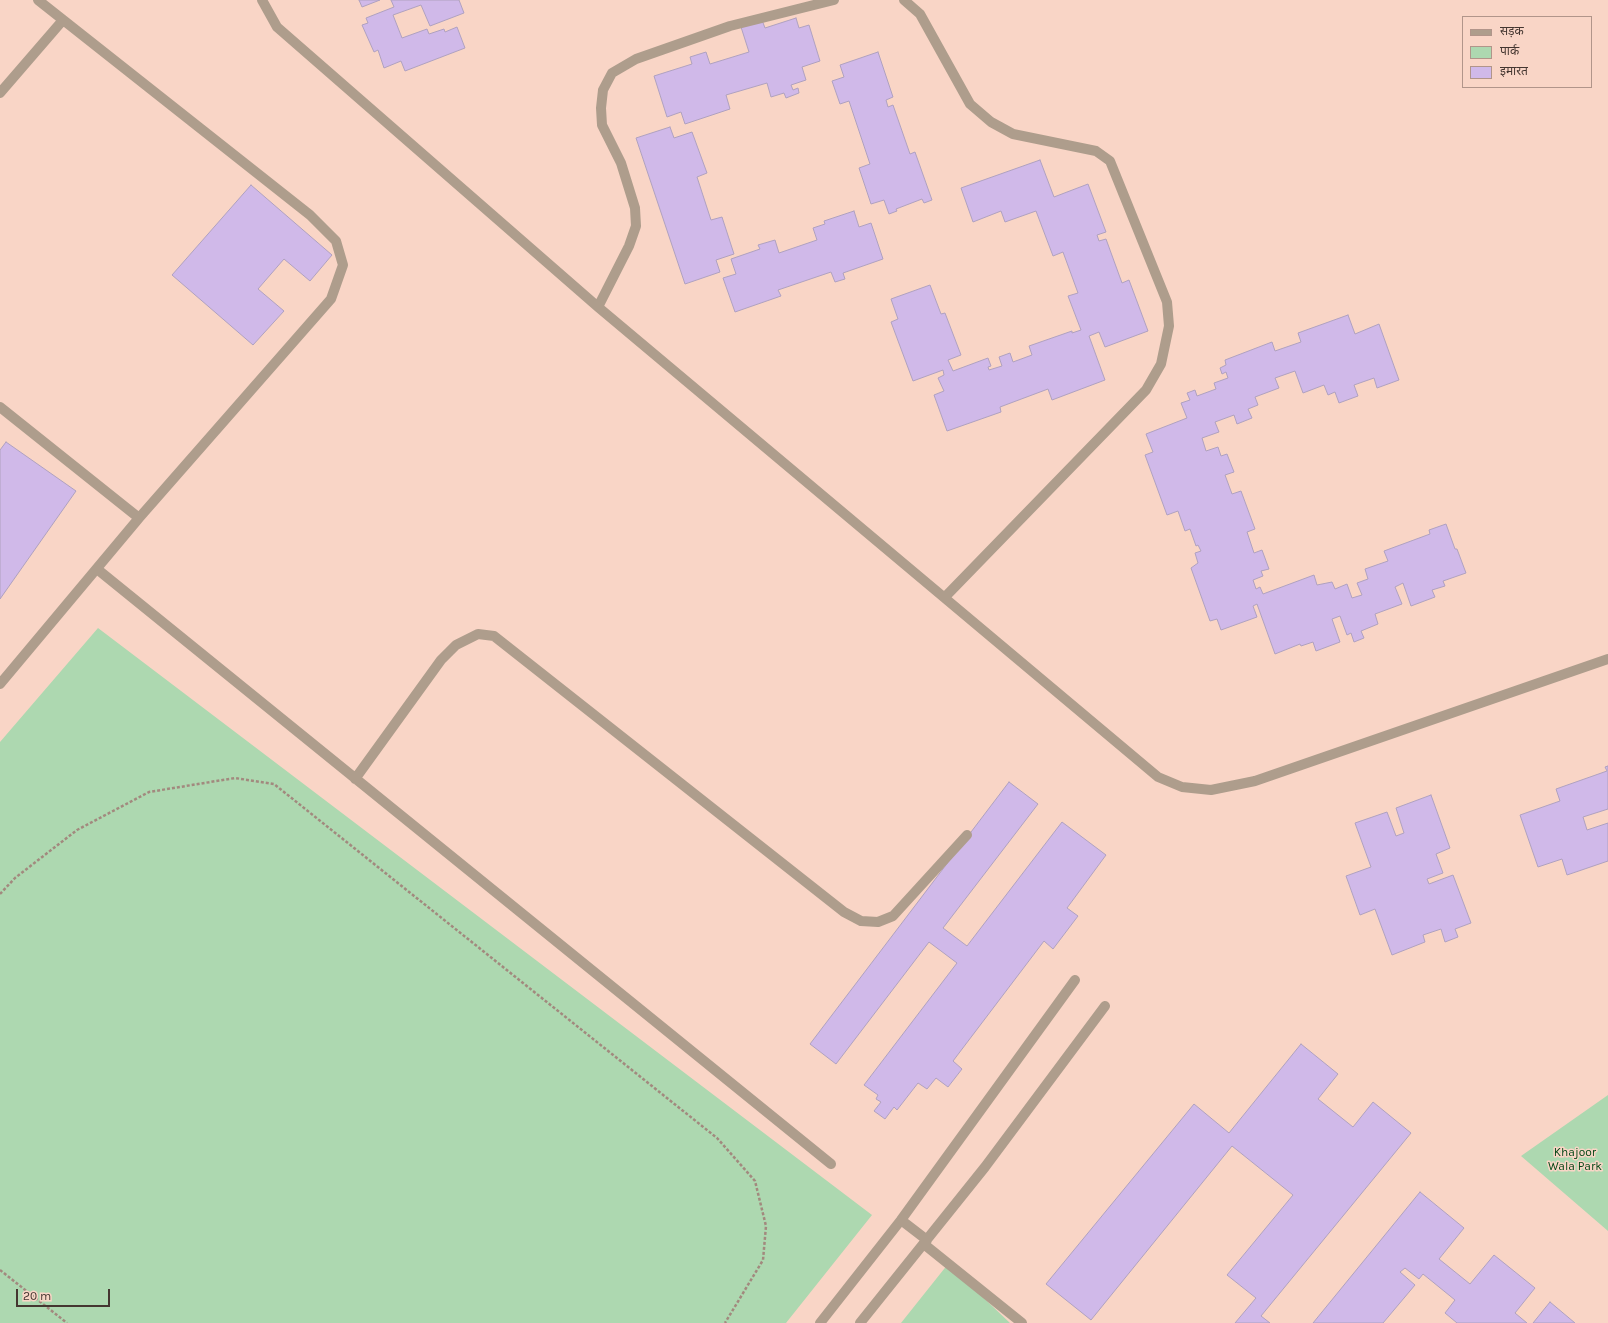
<!DOCTYPE html>
<html>
<head>
<meta charset="utf-8">
<style>
	body { margin:0 }
	#map { position:relative; width:1608px; height:1323px; overflow:hidden; background:#f9d5c6; font-family:Karla,"Noto Sans Devanagari",sans-serif }
	canvas { display:block }
	.legend { position:absolute; left:1462px; top:16px; width:130px; height:72px; box-sizing:border-box; background:#f9d5c6; border:1px solid #b1958a; margin:0; padding:5px 7px; list-style:none; font-size:12px; color:#443630 }
	.legend li { display:flex; align-items:center; gap:8px; height:20px }
	.legend b { width:20px; border:1px solid #b1958a }
	.scale { position:absolute; left:16px; top:1289px; width:94px; height:18px; box-sizing:border-box; border:2px solid #443630; border-top:0; padding-left:5px; font-size:12px; line-height:14px; white-space:nowrap; color:#443630; -webkit-text-stroke:3px #f9d5c6; paint-order:stroke }
</style>
</head>
<body>
<div id="map">
<canvas width="1608" height="1323"></canvas>
<ul class="legend">
<li><b style="height:5px;background:#ae9d8c"></b>सड़क</li>
<li><b style="height:11px;background:#add8b0"></b>पार्क</li>
<li><b style="height:11px;background:#d0b9e9"></b>इमारत</li>
</ul>
<div class="scale">20 m</div>
</div>
<script>
const context = document.querySelector('canvas').getContext('2d');
context.lineJoin = 'round';
function paint(path, color) { context.fillStyle = color; context.fill(path, 'evenodd'); }
const poly = rows => new Path2D(rows.map(r => 'M' + r).join(''));
function trace(path, color, width, dash) { context.strokeStyle = color; context.lineWidth = width; context.lineCap = dash ? 'butt' : 'round'; context.setLineDash(dash || []); context.stroke(path); }
function write(font, color, halo, rows, align = 'center') {
  context.font = font + ' Karla,sans-serif'; context.lineWidth = 3; context.setLineDash([]); context.textBaseline = 'middle'; context.strokeStyle = halo; context.fillStyle = color; for (const [text, x, y, turn = 0] of rows) {
    context.save(); context.translate(x, y); context.rotate((+turn || 0) * Math.PI / 180); context.textAlign = isNaN(turn) ? turn : align; if (halo) context.strokeText(text, 0, 0); context.fillText(text, 0, 0); context.restore();
  }
}
const green = poly([
	[98,628,872,1215,786,1323,0,1323,0,742],
	[1608,1095,1608,1231,1521,1156],
	[948,1264,1010,1323,901,1323]
]);
const building = poly([
	[359,0,380,0,362,7,359,0],
	[391,0,459,0,464,13,430,26,421,5,393,15,402,38,427,29,429,34,444,29,445,32,457,27,465,48,405,71,401,61,384,68,378,50,374,52,362,25,368,23,366,18,394,7,391,0],
	[796,18,799,28,809,25,820,61,802,67,806,80,791,85,793,90,798,88,799,93,786,98,784,93,771,97,767,83,726,95,730,109,685,124,681,112,667,117,654,76,692,64,690,57,706,52,710,64,749,52,741,27,762,20,765,28,796,18],
	[878,52,893,97,886,100,888,107,893,105,910,154,915,152,932,200,924,203,922,199,896,209,897,211,889,214,884,200,871,204,859,168,870,164,849,101,840,104,832,81,844,77,840,65,878,52],
	[670,127,674,138,692,132,707,173,697,177,711,220,722,217,734,254,716,260,720,272,685,284,636,138,670,127],
	[1040,160,1054,197,1088,184,1106,232,1097,235,1099,241,1106,239,1122,283,1129,280,1148,331,1105,347,1099,332,1089,336,1105,380,1052,400,1048,389,1000,407,1001,412,947,431,934,395,944,391,938,378,944,375,943,370,913,381,891,322,898,319,891,299,930,285,941,314,945,313,961,355,948,360,953,371,988,358,991,366,988,367,989,370,1002,366,999,357,1010,353,1013,362,1032,355,1029,346,1072,331,1072,333,1081,330,1068,296,1078,293,1063,252,1053,256,1036,211,1005,222,1001,211,973,222,961,188,1040,160],
	[251,185,332,255,310,281,284,259,258,289,284,311,253,345,172,275,251,185],
	[854,211,859,227,871,223,883,259,843,273,845,279,835,282,831,272,778,290,781,296,735,312,723,278,736,274,731,259,760,249,758,245,775,240,779,253,817,240,813,228,825,224,824,221,854,211],
	[1348,315,1355,334,1379,324,1399,380,1377,388,1374,378,1354,385,1358,396,1339,403,1335,392,1328,395,1324,385,1303,393,1295,371,1275,378,1279,388,1255,397,1258,405,1248,409,1252,418,1237,424,1234,415,1215,422,1219,432,1202,438,1206,451,1218,447,1221,456,1227,454,1234,472,1225,475,1232,494,1241,491,1255,529,1247,532,1254,553,1262,550,1269,569,1261,571,1263,576,1253,580,1256,589,1260,587,1263,594,1314,575,1317,585,1332,582,1335,589,1347,584,1352,598,1362,595,1357,583,1368,579,1365,569,1388,561,1384,551,1430,534,1429,530,1446,524,1455,549,1457,549,1466,573,1443,581,1445,586,1432,590,1435,597,1411,606,1403,583,1395,587,1402,604,1375,614,1378,624,1361,631,1364,638,1354,642,1351,633,1347,635,1340,616,1332,619,1340,642,1316,651,1313,642,1301,646,1300,644,1275,654,1257,604,1253,606,1257,617,1221,630,1217,619,1210,621,1191,568,1198,563,1195,553,1201,551,1198,545,1196,546,1190,529,1185,531,1178,511,1167,515,1145,455,1153,452,1146,434,1187,418,1181,403,1190,400,1187,393,1195,390,1197,396,1216,389,1214,383,1228,378,1226,372,1222,374,1220,368,1226,365,1225,360,1272,342,1275,351,1301,342,1298,333,1348,315],
	[6,442,76,491,0,599,0,450,6,442],
	[1608,766,1608,809,1583,817,1587,830,1608,823,1608,861,1567,875,1562,859,1538,867,1520,815,1560,801,1556,789,1607,771,1605,767,1608,766],
	[1009,782,1038,804,943,928,967,946,1062,822,1106,855,1067,908,1078,916,1053,949,1044,941,953,1061,962,1069,948,1087,936,1078,927,1089,918,1083,897,1110,894,1107,885,1119,874,1111,881,1102,876,1099,878,1095,864,1085,957,963,929,942,836,1064,810,1044,1009,782],
	[1431,795,1450,848,1436,854,1443,873,1427,879,1429,884,1453,875,1471,923,1455,929,1458,937,1445,942,1441,929,1423,935,1425,942,1392,955,1375,909,1360,915,1346,876,1371,867,1355,823,1387,812,1396,836,1404,833,1396,808,1431,795],
	[1301,1044,1338,1074,1318,1099,1353,1127,1373,1102,1411,1133,1261,1316,1270,1323,1235,1323,1256,1298,1227,1275,1293,1195,1232,1146,1091,1320,1046,1284,1194,1104,1229,1133,1301,1044],
	[1420,1192,1464,1228,1439,1259,1470,1284,1494,1255,1535,1288,1515,1313,1527,1323,1457,1323,1445,1313,1455,1300,1423,1274,1419,1279,1405,1268,1400,1272,1415,1285,1383,1323,1313,1323,1420,1192],
	[1550,1302,1575,1323,1533,1323,1550,1302]
]);
const path = poly([
	[0,894,15,878,77,830,149,792,235,778,274,784,717,1138,755,1181,766,1226,763,1260,725,1323],
	[0,1270,67,1323]
]);
const minor = poly([
	[262,0,277,27,598,307,1158,777,1182,787,1211,790,1255,781,1608,659],
	[904,0,920,14,970,104,991,122,1013,134,1096,151,1110,161,1167,302,1169,326,1161,364,1146,390,945,597],
	[0,93,63,20],
	[598,307,629,246,636,226,635,208,621,163,602,125,601,108,603,90,612,73,636,59,730,26,834,0],
	[0,407,139,518],
	[97,569,831,1164],
	[0,684,139,518,331,299,343,265,336,241,310,215,38,0],
	[355,779,441,660,456,645,478,634,494,636,844,912,861,921,878,922,893,916,967,835],
	[901,1220,927,1240,925,1245,1022,1323],
	[820,1323,901,1220,1075,980],
	[860,1323,985,1167,1105,1006]
]);
const parkNames = [
	["Khajoor",1575,1153],
	["Wala Park",1575,1167]
];
paint(green, '#add8b0');
paint(building, '#d0b9e9');
trace(building, '#afa1bf', 1);
trace(path, '#a2897e', 2.5, [3, 2]);
trace(minor, '#ae9d8c', 10);
write('12px', '#034816', '#f9d5c6', parkNames);
</script>
</body>
</html>
